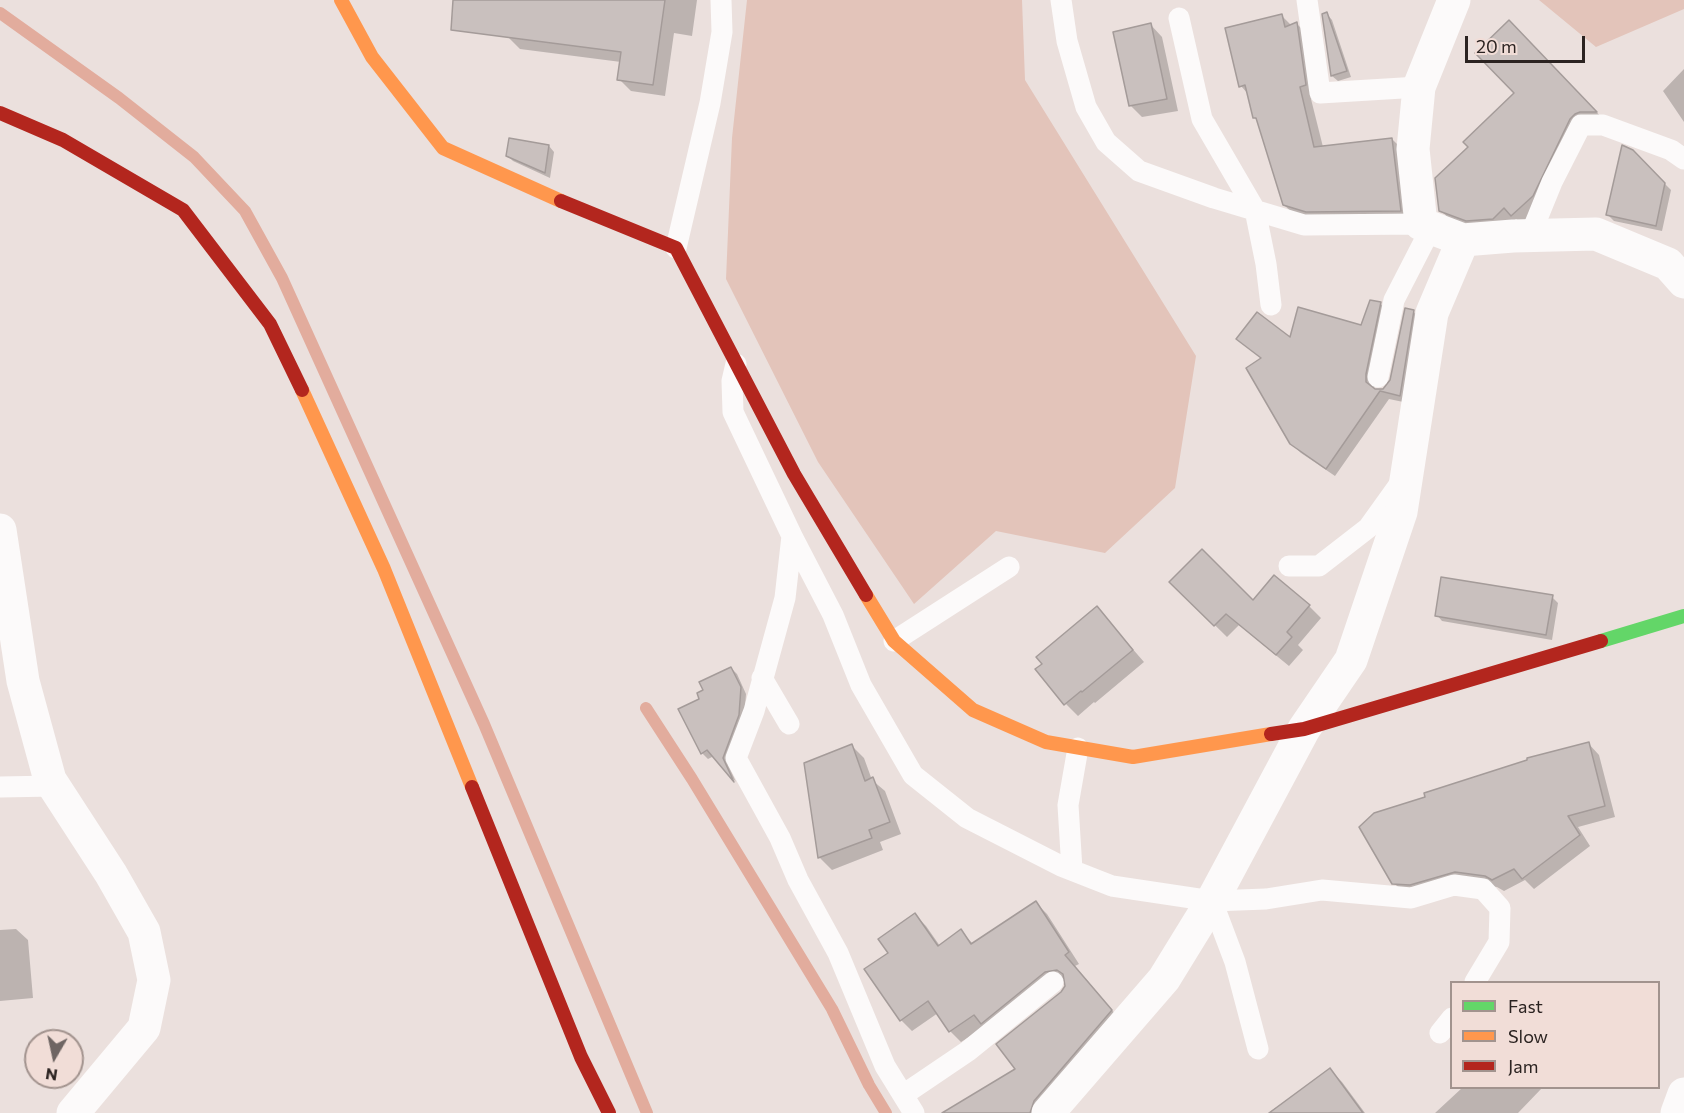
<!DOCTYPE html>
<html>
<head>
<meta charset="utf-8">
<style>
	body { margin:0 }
	#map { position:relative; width:1684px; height:1113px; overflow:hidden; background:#ebe0dd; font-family:Commissioner,sans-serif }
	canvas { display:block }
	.legend { position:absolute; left:1450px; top:981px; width:210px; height:108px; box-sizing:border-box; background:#f1ddd7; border:2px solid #a2938e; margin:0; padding:8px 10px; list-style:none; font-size:18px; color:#2b2321 }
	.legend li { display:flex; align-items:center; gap:12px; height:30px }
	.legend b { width:30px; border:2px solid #a2938e }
	.north { position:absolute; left:24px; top:1029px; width:60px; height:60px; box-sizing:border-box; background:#f1ddd7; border:2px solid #a2938e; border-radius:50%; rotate:189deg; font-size:16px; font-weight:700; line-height:24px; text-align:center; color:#2b2321 }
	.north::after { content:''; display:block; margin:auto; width:21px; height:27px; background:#6e6563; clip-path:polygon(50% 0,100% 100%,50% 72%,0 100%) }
	.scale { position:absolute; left:1465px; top:36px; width:120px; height:27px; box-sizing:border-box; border:3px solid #2b2321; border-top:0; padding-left:8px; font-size:18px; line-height:21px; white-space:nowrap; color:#2b2321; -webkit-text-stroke:4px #f1ddd7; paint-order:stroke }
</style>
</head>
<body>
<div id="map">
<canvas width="1684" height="1113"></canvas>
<ul class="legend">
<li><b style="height:8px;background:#63d668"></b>Fast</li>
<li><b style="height:8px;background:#ff974d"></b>Slow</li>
<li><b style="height:8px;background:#b3261e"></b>Jam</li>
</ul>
<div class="north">N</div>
<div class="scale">20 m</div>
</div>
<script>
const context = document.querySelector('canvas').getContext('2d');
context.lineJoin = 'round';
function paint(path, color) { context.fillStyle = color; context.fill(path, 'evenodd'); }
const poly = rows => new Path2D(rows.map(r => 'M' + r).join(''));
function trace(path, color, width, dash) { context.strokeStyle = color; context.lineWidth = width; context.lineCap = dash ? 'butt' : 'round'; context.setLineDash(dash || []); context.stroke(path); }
const green = poly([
	[747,0,1022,0,1025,80,1196,356,1175,488,1105,553,996,531,914,604,818,462,726,279,732,138],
	[1539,0,1684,0,1684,9,1596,47]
]);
const shadow = poly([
	[523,0,697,0,692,36,674,33,665,96,631,91,619,79,621,62,520,49,508,37],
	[1327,14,1332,20,1351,77,1338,81,1332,76,1323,15],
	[1282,16,1292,26,1297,24,1309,36,1317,97,1311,99,1323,147,1392,139,1404,151,1412,223,1297,217,1284,205,1258,121,1255,118,1249,95,1241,86,1227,29],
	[1150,24,1162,37,1178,111,1142,117,1130,105],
	[1521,34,1607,123,1587,125,1524,226,1516,219,1505,230,1453,222,1440,210,1470,147,1516,93],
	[1684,69,1684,122,1663,91],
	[549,146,554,152,550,178,513,161,507,155],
	[1637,156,1671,190,1662,231,1614,221,1608,215],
	[1380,303,1388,312,1374,389,1382,391,1388,387,1413,311,1421,320,1408,403,1389,399,1335,476,1301,453,1291,443,1262,359,1238,338,1290,339,1362,327],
	[1171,582,1253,602,1309,606,1321,618,1298,645,1303,650,1289,666,1239,625,1227,637],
	[1552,597,1558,603,1552,640,1442,621,1437,615],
	[1097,608,1144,662,1095,703,1094,702,1078,716,1066,704],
	[731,668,737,674,746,694,744,721,728,765,736,782,714,756,708,759,702,753,701,699],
	[1588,743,1599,755,1615,817,1578,827,1590,846,1534,889,1525,880,1504,891,1497,887,1467,883,1405,894,1394,883],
	[852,746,864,758,872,780,885,791,901,834,880,842,883,850,832,870,820,858,806,764],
	[1036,903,1047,914,1079,964,1075,966,1122,1022,1044,1113,945,1113,1017,1069,1067,986,1066,981,1057,982,961,1042,950,1031,938,1013,912,1031,901,1020,890,954,915,915,926,926,940,946,961,931,973,944],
	[16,929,28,940,33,998,0,1001,0,930],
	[1330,1070,1342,1082,1365,1113,1268,1113],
	[1462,1088,1542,1088,1518,1113,1435,1113]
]);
const stream = poly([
	[0,13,119,98,194,157,245,211,282,278,484,724,647,1113],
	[646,708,692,779,832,1009,869,1085,886,1113]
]);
const building = poly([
	[453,0,665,0,653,85,617,80,621,52,451,30,453,0],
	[1327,12,1347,71,1331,76,1322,14,1327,12],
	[1282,14,1285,27,1297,22,1306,85,1300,87,1314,147,1392,138,1401,211,1306,212,1283,205,1256,118,1253,118,1245,85,1239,87,1225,28,1282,14],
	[1509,20,1597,112,1580,112,1575,114,1570,119,1533,196,1511,216,1504,208,1493,219,1466,221,1439,211,1435,178,1468,147,1463,142,1514,93,1475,53,1509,20],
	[1151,23,1167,99,1129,106,1113,32,1151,23],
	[509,138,549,145,545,173,506,156,509,138],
	[1622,145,1633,150,1665,183,1656,226,1606,215,1622,145],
	[1370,300,1381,302,1366,374,1366,382,1375,389,1383,389,1390,380,1405,308,1414,310,1400,396,1380,391,1326,469,1290,444,1246,368,1261,358,1236,339,1257,312,1290,337,1298,307,1361,325,1370,300],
	[1202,549,1253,600,1274,575,1310,605,1287,632,1292,637,1276,655,1226,614,1214,626,1169,582,1202,549],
	[1441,577,1553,595,1546,635,1435,616,1441,577],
	[1097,606,1133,650,1082,692,1081,691,1064,705,1035,669,1042,664,1036,657,1097,606],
	[731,667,741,687,739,715,723,758,734,782,707,750,701,754,678,709,699,699,697,693,703,690,699,682,731,667],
	[1589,742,1605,806,1568,816,1580,835,1522,879,1514,869,1492,880,1485,876,1455,872,1410,885,1392,884,1359,827,1374,813,1425,797,1424,793,1527,760,1527,758,1589,742],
	[852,744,865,781,873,777,890,822,869,830,872,838,818,858,804,763,852,744],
	[1036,901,1069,952,1065,955,1112,1010,1034,1101,1030,1113,942,1113,1015,1069,996,1044,1061,992,1065,986,1063,974,1057,970,1045,972,981,1024,974,1015,949,1032,928,1001,900,1021,864,969,888,953,878,939,915,913,938,946,961,929,971,944,1036,901],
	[1330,1068,1363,1113,1269,1113,1330,1068]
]);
const lane = poly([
	[1061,0,1067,41,1086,107,1106,142,1139,171,1214,198,1304,225,1421,224],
	[1307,0,1320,93,1419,87],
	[1179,18,1202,119,1255,210,1266,264,1271,305],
	[1530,236,1552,182,1581,125,1603,125,1671,150,1684,159],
	[676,248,710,103,722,32,721,0],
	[736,364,732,381,733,412,792,536,785,598,754,711,736,758,780,838,798,880,838,953,885,1066,914,1113],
	[1378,377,1394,300,1431,228],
	[792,536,833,615,861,685,913,775,967,818,1061,866,1112,886,1212,901,1266,899,1322,890,1411,898,1454,885,1483,889,1500,908,1499,942,1475,982],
	[1289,566,1319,566,1368,528,1401,482],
	[894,641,1009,567],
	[762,678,789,724],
	[0,787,54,786],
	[1072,870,1068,805,1078,748],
	[1212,901,1235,962,1258,1049],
	[1440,1033,1452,1018],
	[903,1095,968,1051,1053,982]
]);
const street = poly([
	[1454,0,1419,87,1413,149,1421,224,1463,240,1513,236,1596,234,1668,264,1684,282],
	[0,530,23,681,50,780,111,874,144,932,154,980,144,1028,73,1113],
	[1048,1113,1164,979,1212,901,1304,729,1351,660,1401,512,1432,313,1463,240],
	[1677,1113,1684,1094]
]);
const fast = poly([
	[1601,641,1684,616]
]);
const slow = poly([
	[341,0,372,57,443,148,561,201],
	[302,390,384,569,472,787],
	[866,595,894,641,973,710,1046,742,1133,757,1271,734]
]);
const jam = poly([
	[0,113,63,140,183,210,270,324,302,390],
	[561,201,676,248,794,474,866,595],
	[1271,734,1304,729,1601,641],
	[472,787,581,1057,609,1113]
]);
paint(green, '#e3c4ba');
paint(shadow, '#0003');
trace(stream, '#e2ac9d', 12);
paint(building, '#c9c0be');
trace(building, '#a49b99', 1.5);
trace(lane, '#fcfafa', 21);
trace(street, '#fcfafa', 33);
trace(fast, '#63d668', 14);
trace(slow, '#ff974d', 14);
trace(jam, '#b3261e', 14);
</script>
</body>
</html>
